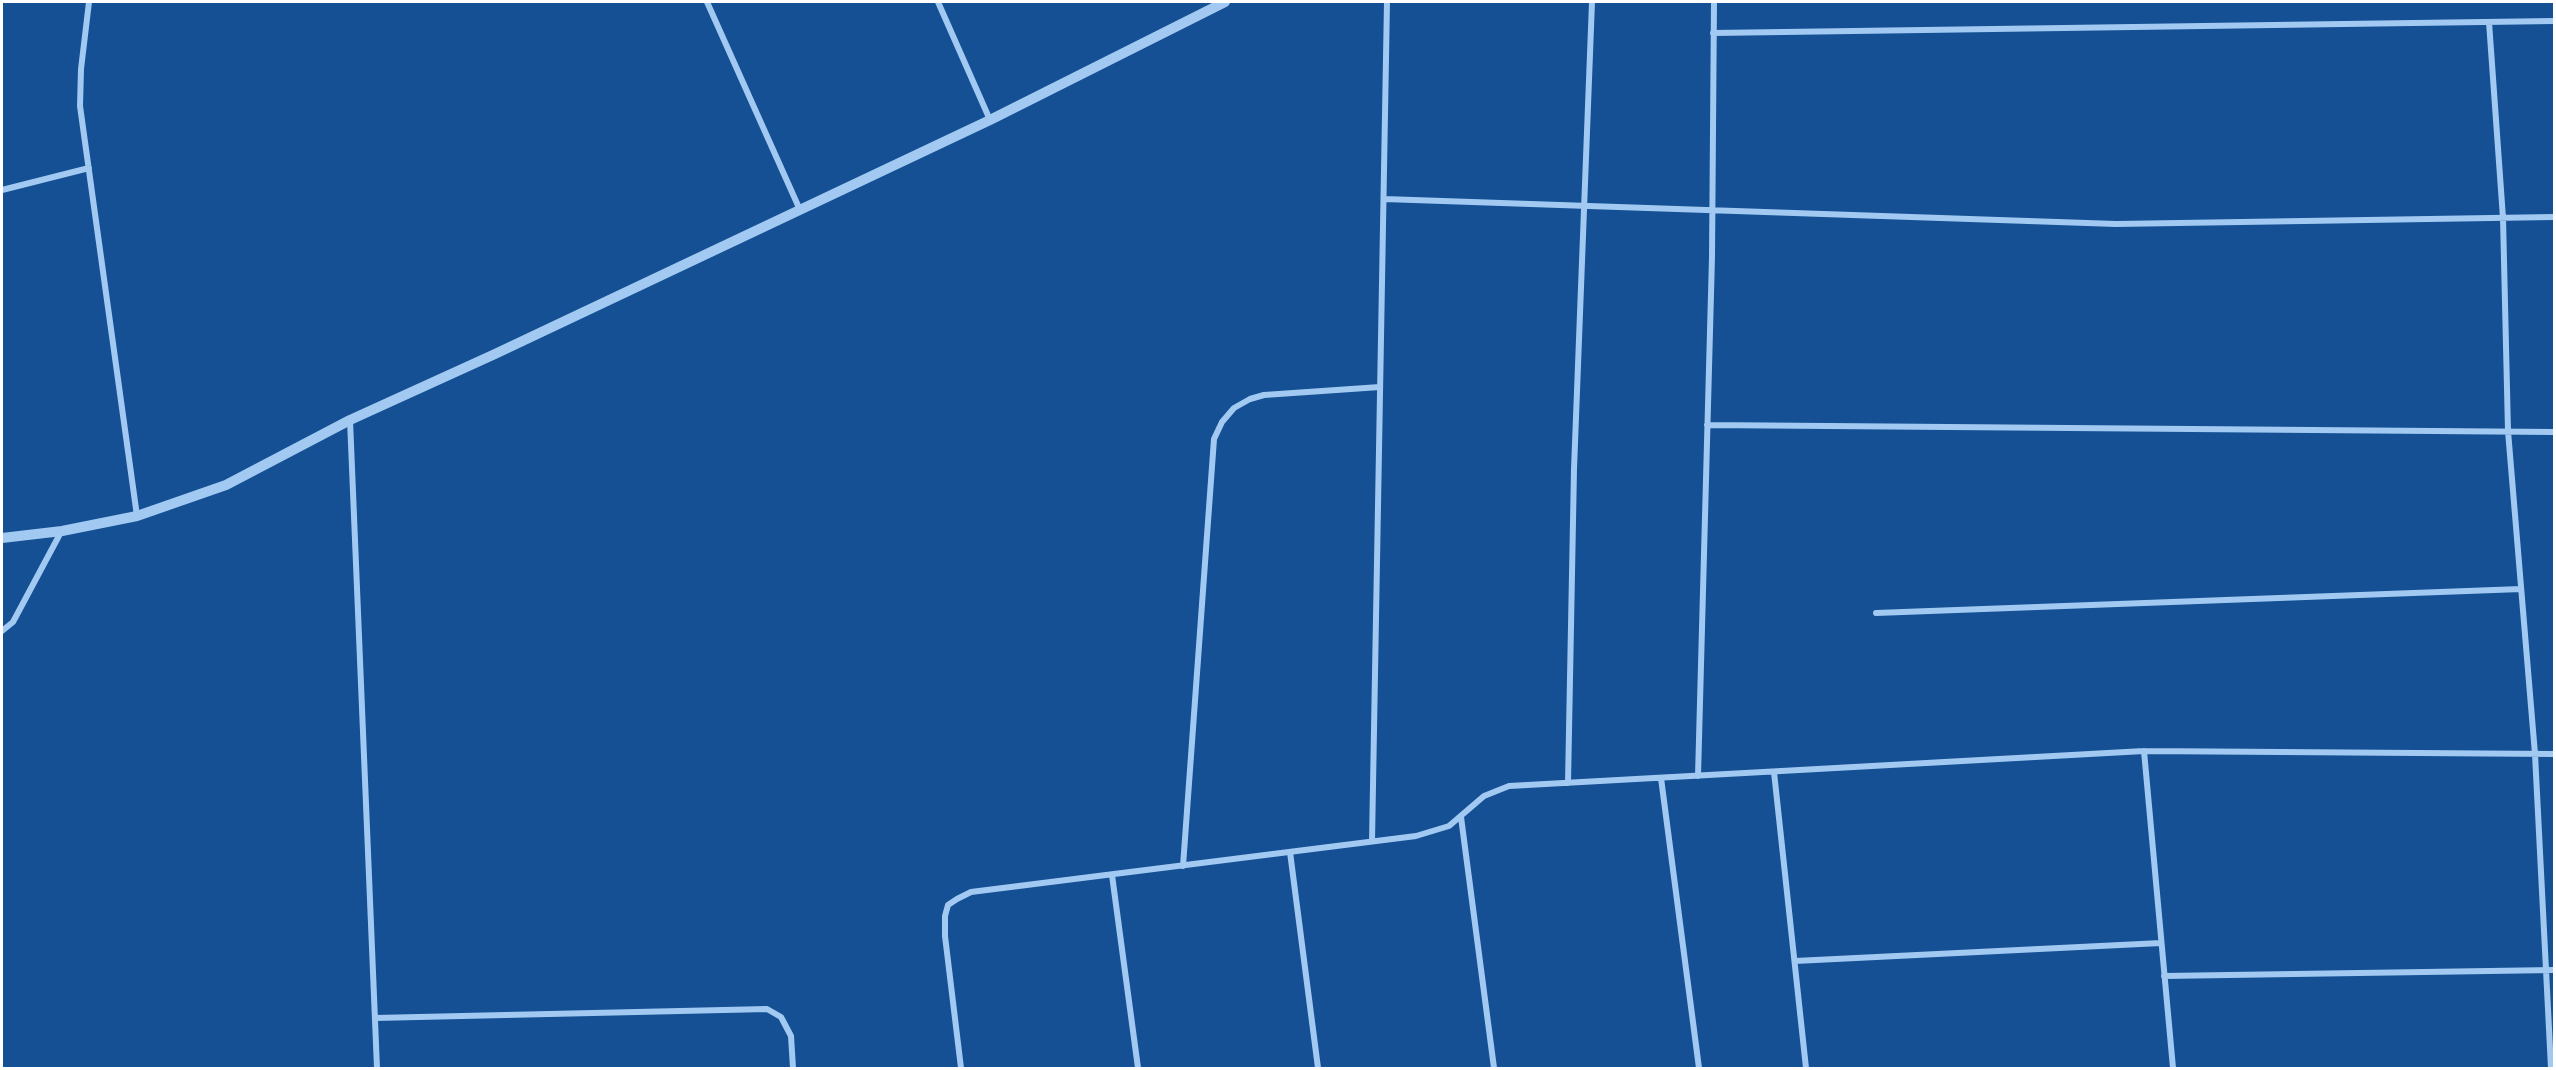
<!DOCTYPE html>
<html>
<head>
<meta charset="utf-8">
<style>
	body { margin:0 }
	#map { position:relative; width:2556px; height:1070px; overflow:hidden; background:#145093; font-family:"Nunito Sans",sans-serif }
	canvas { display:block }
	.frame { position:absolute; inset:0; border:3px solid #fff; pointer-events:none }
</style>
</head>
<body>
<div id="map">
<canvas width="2556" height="1070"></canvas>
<div class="frame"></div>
</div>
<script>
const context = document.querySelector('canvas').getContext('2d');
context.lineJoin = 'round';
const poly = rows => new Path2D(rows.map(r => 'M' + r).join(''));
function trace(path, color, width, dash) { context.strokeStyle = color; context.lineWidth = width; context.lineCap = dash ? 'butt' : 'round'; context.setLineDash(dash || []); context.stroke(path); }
const minor = poly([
	[89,2,81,69,80,106,137,516],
	[707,2,800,210],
	[938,2,990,120],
	[2489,22,2503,218,2508,431,2535,754,2551,1068],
	[1713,33,2554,21],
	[2,190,89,168],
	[1384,199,2116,224,2554,217],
	[350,420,377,1068],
	[1707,425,2554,432],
	[1876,613,2521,589],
	[2,631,13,622,61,532],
	[2144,751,2173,1068],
	[1774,772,1806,1068],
	[1698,776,1712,257,1714,2],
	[1661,778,1699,1068],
	[1568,783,1574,469,1592,2],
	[1461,817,1494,1068],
	[1372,841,1387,2],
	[1290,852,1318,1068],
	[1183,866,1214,439,1222,422,1234,408,1250,399,1264,395,1380,387],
	[1112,875,1138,1068],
	[1795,961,2161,943],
	[2164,976,2554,970],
	[375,1018,767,1009,781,1017,791,1036,793,1068],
	[961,1068,945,936,945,916,948,905,957,899,971,892,1416,836,1449,826,1484,796,1509,786,2144,751,2554,754]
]);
const tertiary = poly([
	[2,538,62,531,137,516,226,485,350,420,495,354,990,120,1225,2]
]);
trace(minor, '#a2c9f2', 6);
trace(tertiary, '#a2c9f2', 10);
</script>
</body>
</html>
